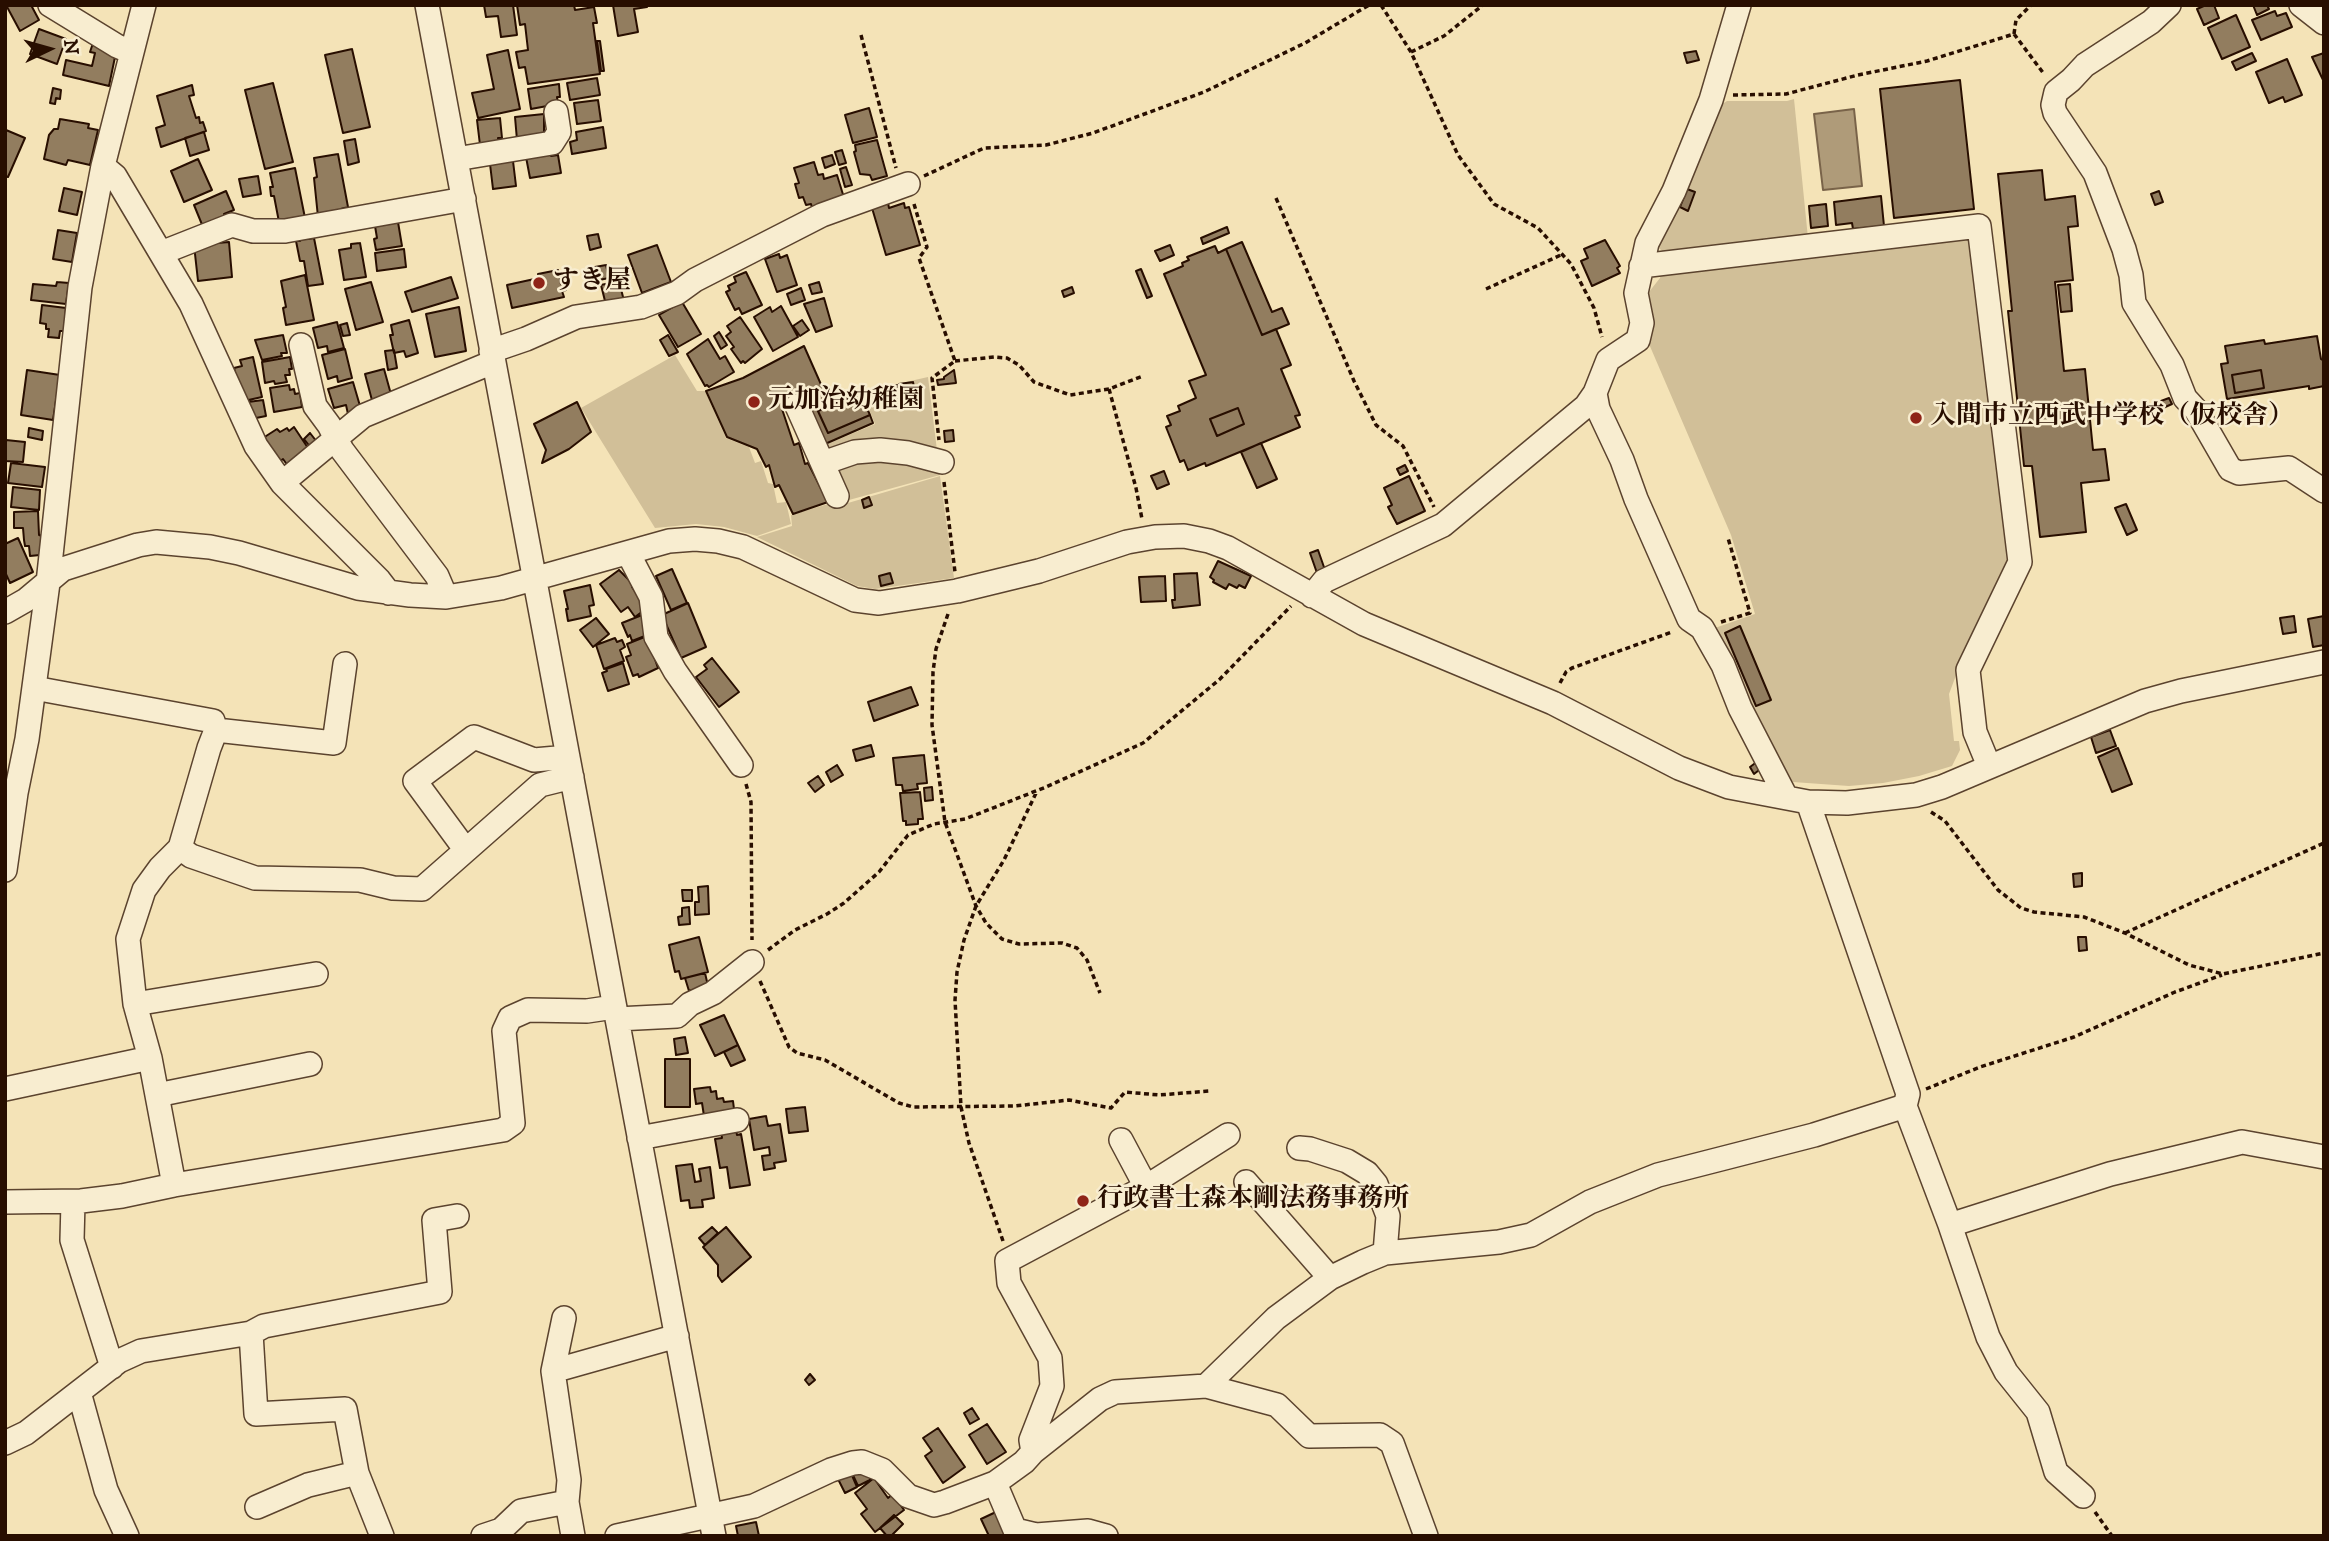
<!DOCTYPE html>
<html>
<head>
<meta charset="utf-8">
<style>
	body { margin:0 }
	#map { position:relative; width:2329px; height:1541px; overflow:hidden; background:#f4e3b7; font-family:"IM FELL DW Pica",serif }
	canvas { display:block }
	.frame { position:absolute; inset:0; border:7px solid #280e00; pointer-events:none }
	.north { position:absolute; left:14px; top:14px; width:70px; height:70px; -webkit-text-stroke:5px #f8edd0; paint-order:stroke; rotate:85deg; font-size:19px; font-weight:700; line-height:28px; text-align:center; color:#280e00 }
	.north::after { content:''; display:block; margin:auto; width:24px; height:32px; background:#280e00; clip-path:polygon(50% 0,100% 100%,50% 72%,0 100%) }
</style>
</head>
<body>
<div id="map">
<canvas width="2329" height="1541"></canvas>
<div class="frame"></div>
<div class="north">N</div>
</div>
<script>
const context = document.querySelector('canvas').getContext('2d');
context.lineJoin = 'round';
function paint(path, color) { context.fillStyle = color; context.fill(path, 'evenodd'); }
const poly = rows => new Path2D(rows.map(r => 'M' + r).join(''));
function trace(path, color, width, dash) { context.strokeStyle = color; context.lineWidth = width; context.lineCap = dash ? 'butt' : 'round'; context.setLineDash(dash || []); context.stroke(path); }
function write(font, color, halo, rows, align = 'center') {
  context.font = font + ' "IM FELL DW Pica","Noto Serif JP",serif'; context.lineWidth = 5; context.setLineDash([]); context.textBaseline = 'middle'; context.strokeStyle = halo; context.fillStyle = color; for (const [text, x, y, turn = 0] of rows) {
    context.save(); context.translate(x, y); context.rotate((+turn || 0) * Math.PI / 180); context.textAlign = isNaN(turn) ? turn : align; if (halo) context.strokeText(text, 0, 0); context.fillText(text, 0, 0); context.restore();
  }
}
const green = poly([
	[1794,99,1808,238,1667,255,1654,244,1716,108,1727,101,1787,101],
	[1972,238,2010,557,1961,662,1949,694,1954,741,1959,741,1960,750,1952,766,1919,776,1883,783,1849,786,1793,782,1778,765,1712,629,1755,614,1731,535,1646,337,1645,297,1660,278,1661,274],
	[675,355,697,391,705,391,726,438,749,447,755,463,761,461,768,483,773,484,777,503,786,502,791,524,757,536,724,527,696,524,655,528,581,408],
	[928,377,940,475,849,500,825,445,875,424,862,392],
	[940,476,954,578,875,589,857,586,757,537,792,526,791,515,828,504,848,503]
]);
const water = poly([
	[1854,109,1862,186,1823,190,1814,114,1854,109]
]);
const building = poly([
	[6,5,31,5,39,20,20,31,6,5],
	[484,5,513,5,517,35,501,37,498,16,486,17,484,5],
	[517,5,574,5,575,10,594,7,597,23,593,23,600,74,528,84,525,67,519,68,516,52,528,50,525,24,520,25,517,5],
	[613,5,647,5,647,7,634,9,638,32,618,36,613,5],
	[2206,5,2214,5,2219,18,2204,25,2197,9,2206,5],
	[2253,5,2267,5,2269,9,2257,15,2253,5],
	[2275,11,2277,16,2286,13,2292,27,2261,40,2252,20,2275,11],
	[2236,15,2250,47,2222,59,2208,28,2236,15],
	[39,29,66,39,57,64,30,54,39,29],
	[597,41,600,41,604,71,601,71,597,41],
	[93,43,115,57,109,86,63,75,66,60,92,66,95,53,90,52,93,43],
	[352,49,370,127,343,133,325,55,352,49],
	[508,50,520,109,478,118,472,93,494,89,487,55,508,50],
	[1696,51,1699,60,1687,63,1684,53,1696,51],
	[2252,53,2256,61,2236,70,2232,62,2252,53],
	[2324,53,2324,82,2312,57,2324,53],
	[2287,59,2302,95,2285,102,2283,97,2269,103,2256,72,2287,59],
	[597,78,600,95,570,100,567,83,597,78],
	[1960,80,1974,209,1894,218,1880,89,1960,80],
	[273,83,293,162,265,169,245,90,273,83],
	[559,84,560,97,557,97,558,104,531,109,528,89,559,84],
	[192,85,194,95,189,96,196,118,199,117,200,123,203,122,206,131,161,147,156,128,165,125,157,96,192,85],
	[53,88,61,90,60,99,56,98,55,104,50,103,53,88],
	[598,100,601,121,577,124,574,103,598,100],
	[869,108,877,137,853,143,845,115,869,108],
	[544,114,544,137,517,140,515,117,544,114],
	[500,118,502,138,498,138,499,143,480,145,477,120,500,118],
	[60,119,89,124,88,128,98,130,90,165,68,160,66,165,44,159,49,135,54,129,58,129,60,119],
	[603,127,606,148,572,154,570,142,577,140,576,132,603,127],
	[6,130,25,138,8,177,5,176,6,130],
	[204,132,209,150,190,156,185,138,204,132],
	[355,139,359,162,348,165,344,141,355,139],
	[877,140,887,176,872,180,870,175,860,174,854,152,856,151,855,145,877,140],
	[842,150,846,163,839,165,835,152,842,150],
	[550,153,551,156,558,155,561,173,530,178,526,157,550,153],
	[338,154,348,207,341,209,342,212,318,217,314,178,317,177,314,158,338,154],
	[832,155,835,164,825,168,822,158,832,155],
	[198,159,212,190,184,202,171,171,198,159],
	[513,161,516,186,493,189,490,164,513,161],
	[814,162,818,175,823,174,824,179,837,175,845,201,813,211,811,204,806,205,803,197,799,198,795,184,799,183,794,168,814,162],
	[846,167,852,185,845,187,840,169,846,167],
	[295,168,305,218,279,222,274,196,271,196,270,187,273,187,270,173,295,168],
	[2042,170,2045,200,2075,196,2078,226,2068,227,2073,280,2055,282,2064,371,2085,369,2093,450,2105,449,2109,480,2081,483,2086,532,2040,537,2032,466,2024,466,2008,311,2012,311,1998,174,2042,170],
	[258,176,261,194,243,197,239,179,258,176],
	[64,188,82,192,77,215,59,211,64,188],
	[1687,189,1695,192,1688,211,1680,207,1687,189],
	[226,191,234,210,224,214,226,218,203,227,194,205,226,191],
	[2159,191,2163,202,2155,205,2151,194,2159,191],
	[1881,196,1884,226,1853,229,1852,223,1836,225,1834,202,1881,196],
	[888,203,889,208,904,203,905,208,909,207,920,245,886,255,872,208,888,203],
	[1826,204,1828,226,1811,228,1809,206,1826,204],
	[398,222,402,246,376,250,374,239,377,238,375,226,398,222],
	[1227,227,1229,233,1203,244,1201,238,1227,227],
	[58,230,77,233,72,262,53,259,58,230],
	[598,234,601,247,590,250,587,236,598,234],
	[308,236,308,239,314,238,323,284,308,286,304,261,300,261,296,241,300,241,300,238,308,236],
	[1605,240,1620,266,1617,268,1620,273,1592,286,1581,261,1588,258,1584,249,1605,240],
	[229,242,232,277,198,281,194,245,229,242],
	[1242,242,1272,312,1282,308,1289,324,1262,335,1226,249,1242,242],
	[360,243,366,277,344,280,339,250,351,248,351,244,360,243],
	[657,245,671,282,642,293,628,255,657,245],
	[1170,245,1174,255,1160,261,1155,251,1170,245],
	[1215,246,1218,253,1226,249,1262,335,1276,329,1291,365,1281,369,1300,415,1295,416,1300,427,1206,466,1205,463,1188,470,1184,460,1180,462,1166,427,1171,425,1167,416,1180,411,1178,406,1196,398,1189,381,1206,375,1164,274,1183,266,1182,263,1189,260,1187,257,1215,246],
	[404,249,406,267,377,271,375,253,404,249],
	[779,254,780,258,787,255,797,285,777,292,765,259,779,254],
	[606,265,609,278,599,280,595,267,606,265],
	[1141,269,1152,296,1147,298,1136,271,1141,269],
	[558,270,561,284,565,283,566,290,562,291,564,297,512,308,507,285,539,278,538,274,558,270],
	[746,272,762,305,742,314,739,308,735,310,726,292,730,290,728,286,736,282,734,277,746,272],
	[305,275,314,320,286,325,283,308,286,307,281,281,305,275],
	[451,277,458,298,412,312,405,292,451,277],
	[619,281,624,301,606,305,601,285,619,281],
	[57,282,69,283,66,304,31,300,33,284,56,286,57,282],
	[371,282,383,322,356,330,345,289,371,282],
	[819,282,822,292,812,294,809,285,819,282],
	[2070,284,2072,311,2061,312,2058,285,2070,284],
	[1072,287,1074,293,1064,297,1062,291,1072,287],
	[801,288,805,300,791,305,787,294,801,288],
	[824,298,832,326,816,332,804,304,824,298],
	[682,302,701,334,678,347,659,315,682,302],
	[42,305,66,308,64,331,60,331,59,338,48,337,49,329,46,329,46,324,40,323,42,305],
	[781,306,798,337,773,351,754,317,770,307,772,312,781,306],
	[459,307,466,351,435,357,426,314,459,307],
	[740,317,762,349,745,363,743,361,741,363,731,349,734,347,726,336,731,332,727,326,740,317],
	[409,320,418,353,406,357,404,351,394,353,390,335,393,335,391,325,409,320],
	[802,320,809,330,800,336,793,326,802,320],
	[337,322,344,348,328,352,327,346,318,348,313,328,337,322],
	[347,323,350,335,343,336,340,325,347,323],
	[719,332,727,345,721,349,714,336,719,332],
	[283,335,287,353,281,353,282,356,262,360,255,340,283,335],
	[668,335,678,352,669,356,660,340,668,335],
	[2317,336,2321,359,2324,361,2324,386,2309,389,2309,386,2227,399,2221,364,2228,363,2225,346,2264,340,2265,344,2317,336],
	[708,339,720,359,725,356,734,372,709,387,707,385,705,386,687,354,708,339],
	[804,346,827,398,815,403,811,396,782,409,794,445,799,443,805,464,808,463,828,502,793,514,779,485,775,487,769,465,766,467,757,449,727,437,706,391,743,378,804,346],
	[345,349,352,378,338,382,337,376,328,379,322,355,345,349],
	[394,350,397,368,388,370,385,351,394,350],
	[253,357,262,397,244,401,239,393,234,368,242,366,240,360,253,357],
	[290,357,292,369,289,369,290,375,285,375,287,382,275,384,274,381,265,383,262,362,290,357],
	[384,369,392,398,373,404,365,374,384,369],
	[27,370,60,375,53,420,21,415,27,370],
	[954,370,956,383,938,385,937,380,944,379,944,377,954,370],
	[2261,370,2264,388,2235,393,2232,375,2261,370],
	[2261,370,2264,388,2235,393,2232,375,2261,370],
	[353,382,360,406,355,408,356,412,348,414,346,405,334,408,328,389,353,382],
	[913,382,915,392,901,394,899,384,913,382],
	[289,385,290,390,294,389,295,394,300,393,302,407,274,412,270,388,289,385],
	[898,385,900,402,882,405,879,388,898,385],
	[860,393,870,415,828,433,818,411,860,393],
	[811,396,828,433,870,415,873,423,825,444,805,399,811,396],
	[2169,398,2172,404,2163,408,2161,401,2169,398],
	[263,400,266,416,251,419,248,402,263,400],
	[577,402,591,432,569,449,542,463,546,450,534,424,577,402],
	[1238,408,1244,424,1217,436,1210,419,1238,408],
	[1238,408,1244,424,1217,436,1210,419,1238,408],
	[294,427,310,451,288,466,283,459,279,462,263,438,277,429,280,432,287,428,289,431,294,427],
	[29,428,43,431,42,440,28,437,29,428],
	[953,430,954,441,945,442,944,431,953,430],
	[310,433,317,442,311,448,304,439,310,433],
	[6,440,25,442,23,462,5,461,6,440],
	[1261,443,1277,479,1257,488,1241,452,1261,443],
	[11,463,45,467,42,487,8,483,11,463],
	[1405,465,1408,471,1400,475,1397,469,1405,465],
	[1164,471,1169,484,1157,489,1151,476,1164,471],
	[1409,476,1425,511,1397,524,1388,507,1392,505,1384,488,1409,476],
	[13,487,40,490,39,510,11,507,13,487],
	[869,497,872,505,864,508,862,500,869,497],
	[2126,504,2137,530,2127,535,2115,508,2126,504],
	[38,511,39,535,42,536,40,555,30,556,29,546,25,546,24,540,23,528,14,528,14,512,38,511],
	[18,538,33,572,10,583,5,572,5,544,18,538],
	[1318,550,1325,570,1317,573,1310,553,1318,550],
	[1218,561,1251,576,1245,588,1239,585,1237,588,1229,584,1226,589,1213,582,1214,580,1210,577,1218,561],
	[672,569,687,603,671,610,656,576,672,569],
	[619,570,634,585,632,587,647,608,635,617,628,607,621,612,600,584,619,570],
	[890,573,893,583,881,586,879,576,890,573],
	[1197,573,1200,605,1173,608,1172,600,1175,600,1174,574,1197,573],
	[1165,576,1166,601,1141,602,1139,577,1165,576],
	[590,585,594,605,589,606,591,616,568,621,566,609,568,609,564,591,590,585],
	[688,603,706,647,681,658,662,615,688,603],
	[642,615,650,634,632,641,630,635,628,637,622,623,642,615],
	[2294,616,2296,632,2283,634,2280,618,2294,616],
	[2324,616,2324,645,2313,647,2308,619,2324,616],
	[596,618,609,634,593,647,580,630,596,618],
	[1740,626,1771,700,1756,706,1725,633,1740,626],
	[647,636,658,668,639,677,638,674,633,676,626,657,631,655,627,644,647,636],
	[615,638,617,642,622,640,625,647,620,650,624,661,604,669,596,645,615,638],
	[712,658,739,692,719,707,696,677,707,669,704,665,712,658],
	[623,663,629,684,608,691,602,673,607,671,606,669,623,663],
	[911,687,918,705,874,721,868,702,911,687],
	[2110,730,2116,746,2096,753,2091,737,2110,730],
	[871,745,874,756,856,761,853,750,871,745],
	[2118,748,2132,784,2112,792,2098,757,2118,748],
	[924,755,927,783,917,784,918,789,903,791,902,785,896,785,893,758,924,755],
	[1758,761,1763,767,1754,774,1750,767,1758,761],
	[837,765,843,775,831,782,826,772,837,765],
	[818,776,824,785,815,792,808,783,818,776],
	[932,787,933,800,925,801,924,788,932,787],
	[920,792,923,819,918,819,918,824,906,825,906,821,903,821,900,793,920,792],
	[2082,873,2082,886,2074,887,2073,874,2082,873],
	[708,886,709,914,695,915,695,902,699,902,698,887,708,886],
	[682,890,692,890,692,901,683,901,682,890],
	[689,907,690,924,679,925,678,917,682,916,682,908,689,907],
	[699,937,708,972,681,979,679,971,675,972,669,945,699,937],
	[2078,937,2086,937,2087,950,2079,951,2078,937],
	[705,973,708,986,689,991,685,978,705,973],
	[724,1015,738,1045,715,1056,700,1025,724,1015],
	[685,1037,688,1053,676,1055,674,1039,685,1037],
	[738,1045,745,1060,731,1066,724,1052,738,1045],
	[665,1059,690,1059,690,1107,665,1107,665,1059],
	[710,1087,711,1092,716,1091,717,1099,723,1098,724,1102,733,1101,734,1109,704,1116,702,1103,696,1104,694,1089,710,1087],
	[805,1107,808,1131,789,1133,786,1109,805,1107],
	[766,1116,768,1126,780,1124,786,1161,774,1163,775,1168,764,1170,762,1156,770,1155,769,1147,754,1150,749,1119,766,1116],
	[736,1130,737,1135,741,1134,750,1185,730,1188,727,1167,720,1168,715,1139,722,1138,721,1132,736,1130],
	[692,1164,695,1182,701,1181,699,1169,710,1167,714,1198,702,1200,703,1207,690,1208,689,1200,681,1201,676,1166,692,1164],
	[712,1227,718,1233,705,1245,699,1238,712,1227],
	[726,1227,751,1257,722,1282,718,1276,718,1265,703,1247,726,1227],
	[810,1374,815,1380,809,1385,805,1380,810,1374],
	[972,1408,979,1419,970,1424,964,1413,972,1408],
	[987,1424,1006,1452,987,1464,969,1435,987,1424],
	[938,1428,965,1467,943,1483,925,1456,932,1451,923,1438,938,1428],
	[864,1472,870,1475,870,1480,858,1486,852,1473,864,1472],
	[851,1473,857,1487,845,1493,838,1479,851,1473],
	[874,1478,888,1498,893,1494,904,1510,875,1532,861,1514,867,1509,855,1493,874,1478],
	[998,1511,1008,1535,989,1536,981,1519,998,1511],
	[894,1515,903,1524,891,1536,887,1536,880,1528,894,1515],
	[756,1522,759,1536,738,1536,736,1526,756,1522]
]);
const path = poly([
	[1381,5,1411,52,1458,155,1494,204,1538,228,1571,264,1594,308,1602,337],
	[2014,34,2016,20,2031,5],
	[861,35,896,168],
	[1411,52,1444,36,1483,5],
	[1733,95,1786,94,1858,75,1927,61,2014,34,2044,74],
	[924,176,984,148,1046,145,1093,133,1204,92,1305,43,1369,5],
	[1276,198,1354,381,1376,425,1403,446,1434,507],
	[914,204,927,247,919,258,955,361,932,378,939,440],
	[1486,289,1563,254],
	[955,361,994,357,1007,358,1019,365,1034,382,1070,395,1109,389,1143,376],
	[1109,389,1136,488,1142,519],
	[944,482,955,572],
	[948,614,936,649,933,672,932,725,945,822,976,906,986,923,1002,939,1019,944,1062,943,1077,948,1087,960,1100,993],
	[1721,622,1750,613,1728,538],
	[1560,683,1566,672,1572,668,1672,632],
	[746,784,751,802,752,940],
	[1931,812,1945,821,1998,890,2021,908,2034,912,2084,917,2125,933,2189,965,2223,974,2324,953],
	[2125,933,2324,843],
	[768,950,795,930,827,914,844,903,879,872,908,835,934,824,965,819,1046,787,1143,743,1220,679,1291,606],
	[760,981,789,1047,797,1053,825,1060,899,1103,913,1107,1015,1106,1069,1100,1111,1108,1125,1092,1159,1095,1209,1091],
	[1926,1089,1980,1067,2074,1037,2175,992,2222,975],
	[1003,1241,969,1143,961,1107,955,1000,957,972,964,940,976,906,1004,860,1037,791],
	[2095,1512,2112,1536]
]);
const minor = poly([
	[50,5,117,46,131,52],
	[427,5,714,1536],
	[2169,5,2151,22,2085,65,2071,80,2056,92,2053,105,2055,113,2095,173,2124,249,2131,275,2134,303,2172,365,2185,398,2196,410,2230,469,2239,473,2289,468,2324,491],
	[2301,5,2324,23],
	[456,159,552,143,559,132,556,112],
	[103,166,115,176,191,304,256,446,282,483,379,580,389,593],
	[161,253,232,225,253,231,285,231,464,199],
	[1641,266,1979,226,2020,562,1968,670,1975,732,1989,766],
	[301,345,315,406,329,425,342,450,437,576,446,597],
	[491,351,526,339,576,317,641,307,677,293,695,280,822,215,908,184],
	[1595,393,1598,409,1622,460,1636,499,1689,619,1702,628,1723,665,1740,708,1786,797],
	[797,406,837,496],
	[823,463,855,452,880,450,908,453,942,462],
	[282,483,363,416,493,362],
	[628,553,651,597,656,637,675,671,741,765],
	[1312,596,1324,581,1443,525,1586,406,1595,393,1608,360,1638,340,1642,323,1636,293,1647,243,1674,191,1711,100,1739,5],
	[5,612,26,600,63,569,138,545,156,542,210,547,239,553,358,588,410,595,446,597,501,588,669,541,695,539,718,541,743,547,855,600,879,603,957,591,1039,571,1127,542,1155,537,1184,536,1209,541,1228,548,1364,624,1553,703,1679,768,1729,787,1808,802,1847,803,1916,795,1942,787,2145,701,2181,691,2324,662],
	[34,688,213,721,216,730,209,748,180,848,160,868,144,890,128,939,135,1004,150,1058,174,1185],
	[216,730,334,743,345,664],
	[1808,802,1908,1094,1905,1106,1950,1225,1988,1337,2006,1372,2038,1412,2056,1472,2083,1496],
	[180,848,191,856,255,878,360,880,393,888,422,889,540,785,572,777],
	[465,849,415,781,474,737,534,760,568,757],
	[5,870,16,793,27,739,48,583,80,287,103,166,144,5],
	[135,1004,316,974],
	[617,1019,677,1016,690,1004,713,993,752,962],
	[5,1089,150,1058],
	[157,1095,310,1064],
	[639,1138,737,1120],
	[1121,1140,1146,1187],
	[1299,1148,1310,1149,1347,1161,1367,1173,1376,1184,1388,1216,1385,1253],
	[1246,1182,1330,1278],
	[5,1202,81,1201,122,1196,174,1185,503,1130,513,1123,504,1031,510,1018,528,1010,587,1011,614,1007],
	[73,1202,72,1240,112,1367],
	[1950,1225,2110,1174,2242,1142,2324,1157],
	[564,1318,553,1371,569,1480,567,1502,573,1536],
	[251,1333,256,1414,345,1409,357,1473,382,1536],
	[553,1371,677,1336],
	[1206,1386,1277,1405,1309,1436,1380,1435,1392,1443,1426,1536],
	[79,1392,106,1490,127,1536],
	[5,1443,26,1433,119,1361,141,1351,251,1333,264,1326,440,1292,434,1220,457,1216],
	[1033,1452,1031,1440,1052,1386,1050,1358,1009,1283,1007,1261,1146,1187,1228,1135],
	[995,1483,1015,1530,1036,1535,1088,1531,1106,1536],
	[257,1507,308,1485,357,1473],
	[483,1536,501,1530,521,1511,567,1502],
	[617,1536,754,1506,831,1470,853,1463,862,1462,882,1470,908,1496,934,1505,945,1502,995,1483,1024,1462,1033,1452,1100,1399,1115,1392,1206,1386,1276,1318,1330,1278,1363,1262,1385,1253,1499,1242,1531,1235,1590,1202,1658,1175,1814,1135,1905,1106]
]);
const markers = [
	[539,283,7,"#8f2418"],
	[754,402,7,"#8f2418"],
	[1916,418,7,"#8f2418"],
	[1083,1201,7,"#8f2418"]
];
const poiNames = [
	["すき屋",553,283],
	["元加治幼稚園",768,402],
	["入間市立西武中学校（仮校舎）",1930,418],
	["行政書士森本剛法務事務所",1097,1201]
];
paint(green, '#d1bf98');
paint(water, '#af9b79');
trace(water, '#796349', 2);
paint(building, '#927d5f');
trace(building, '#280e00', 2);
trace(minor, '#5b432e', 26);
trace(path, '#280e00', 3.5, [5, 3.5]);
trace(minor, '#f8edd0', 23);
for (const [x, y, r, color] of markers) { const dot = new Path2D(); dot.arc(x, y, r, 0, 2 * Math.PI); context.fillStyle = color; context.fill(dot); trace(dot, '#f8edd0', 2.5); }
write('bold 26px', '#280e00', '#f8edd0', poiNames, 'left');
</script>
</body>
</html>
